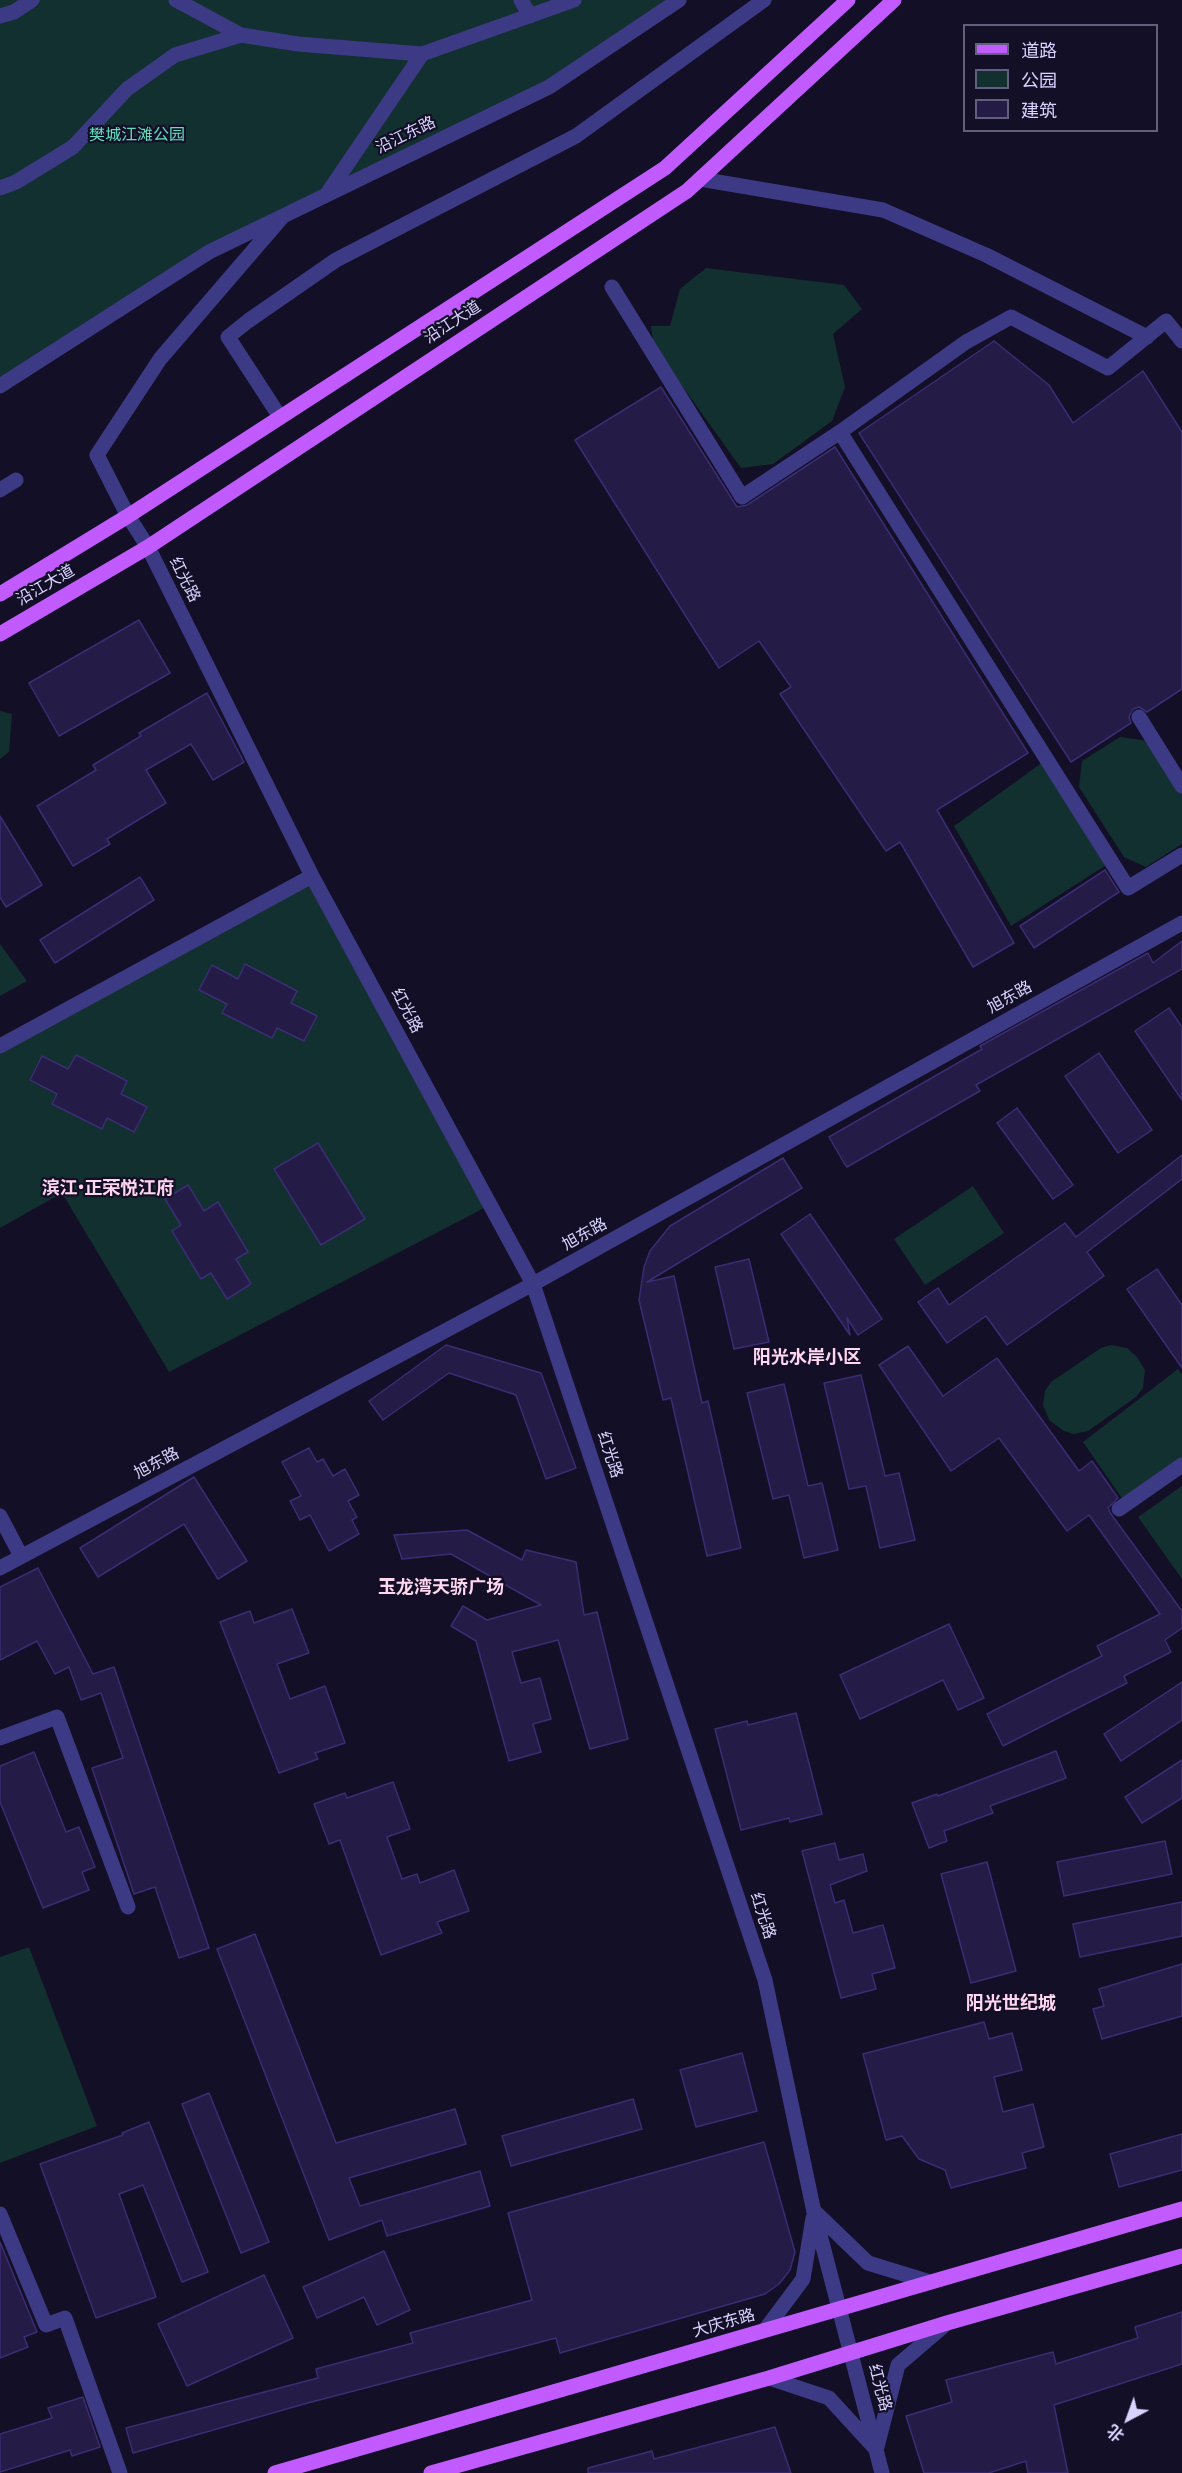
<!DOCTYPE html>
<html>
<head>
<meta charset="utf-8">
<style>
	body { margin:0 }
	#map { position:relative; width:1182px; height:2473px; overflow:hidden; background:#130f26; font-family:"Roboto Condensed","Noto Sans SC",sans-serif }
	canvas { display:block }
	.legend { position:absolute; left:963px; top:24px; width:195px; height:108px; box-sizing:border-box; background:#130f26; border:2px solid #625e7d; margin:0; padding:8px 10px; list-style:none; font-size:18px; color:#d9d4ff }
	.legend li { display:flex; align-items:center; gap:12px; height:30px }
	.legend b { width:30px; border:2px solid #625e7d }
	.north { position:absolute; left:1098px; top:2389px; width:60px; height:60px; -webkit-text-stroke:4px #130f26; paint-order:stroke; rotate:221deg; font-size:16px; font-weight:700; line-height:24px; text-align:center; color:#d9d4ff }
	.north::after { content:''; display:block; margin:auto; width:21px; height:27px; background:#d9d4ff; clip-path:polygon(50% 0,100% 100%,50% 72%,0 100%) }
</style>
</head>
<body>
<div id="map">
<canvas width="1182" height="2473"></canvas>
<ul class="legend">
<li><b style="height:8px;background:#c25bff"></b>道路</li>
<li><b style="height:16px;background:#12302f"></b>公园</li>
<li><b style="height:16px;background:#241b47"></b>建筑</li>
</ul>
<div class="north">北</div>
</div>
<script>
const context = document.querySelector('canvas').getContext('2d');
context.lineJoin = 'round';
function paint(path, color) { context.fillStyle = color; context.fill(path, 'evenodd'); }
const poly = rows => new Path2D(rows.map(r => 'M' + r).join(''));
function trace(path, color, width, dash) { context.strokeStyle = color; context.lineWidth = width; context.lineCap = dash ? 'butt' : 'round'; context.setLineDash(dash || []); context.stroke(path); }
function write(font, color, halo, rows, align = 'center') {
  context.font = font + ' "Roboto Condensed","Noto Sans SC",sans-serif'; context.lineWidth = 4.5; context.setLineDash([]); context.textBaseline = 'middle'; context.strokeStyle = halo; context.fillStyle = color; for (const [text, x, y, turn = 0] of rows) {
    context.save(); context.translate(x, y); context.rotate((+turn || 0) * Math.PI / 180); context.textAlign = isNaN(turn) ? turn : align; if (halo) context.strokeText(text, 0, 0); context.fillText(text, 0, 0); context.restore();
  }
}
const green = poly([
	[0,0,679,0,549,87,209,252,0,386],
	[706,268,844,285,862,309,833,334,845,387,832,421,773,464,741,468,654,347,651,326,670,326,680,289],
	[0,711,12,714,9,752,0,759],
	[1120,737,1148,741,1182,794,1182,844,1146,867,1124,857,1079,787,1082,761],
	[1046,760,1111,862,1011,926,954,826],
	[312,876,490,1205,169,1372,62,1193,0,1228,0,1046],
	[0,944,27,981,0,996],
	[973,1186,1004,1233,925,1285,894,1239],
	[1111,1345,1127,1348,1137,1357,1145,1370,1143,1388,1136,1397,1088,1431,1074,1434,1064,1431,1049,1420,1043,1405,1045,1391,1051,1382,1101,1348],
	[1178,1369,1182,1374,1182,1465,1126,1504,1083,1442],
	[1182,1486,1182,1579,1138,1517],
	[29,1947,97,2126,0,2163,0,1957]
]);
const building = poly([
	[994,341,1049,385,1073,423,1143,371,1182,432,1182,689,1147,712,1139,707,1133,709,1129,717,1131,723,1071,762,859,433,994,341],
	[661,387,737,507,747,505,835,447,1028,753,937,810,1014,943,973,967,900,842,886,851,780,694,791,687,759,641,719,668,697,634,575,440,661,387],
	[139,620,170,673,59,736,29,683,139,620],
	[207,693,244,762,213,780,191,744,146,770,166,803,107,839,110,844,73,866,37,806,96,770,93,765,141,736,139,733,207,693],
	[0,816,42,885,6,907,0,897,0,816],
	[1105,870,1119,892,1034,948,1020,926,1105,870],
	[140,877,154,900,55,963,40,940,140,877],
	[1182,941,1182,969,976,1085,980,1091,847,1167,844,1163,829,1137,982,1049,980,1046,1148,953,1153,963,1182,941],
	[245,964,297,991,291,1003,317,1016,304,1041,277,1028,272,1038,222,1013,227,1004,199,990,212,965,238,979,245,964],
	[1169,1008,1182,1027,1182,1100,1135,1031,1169,1008],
	[1099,1053,1152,1130,1118,1153,1065,1076,1099,1053],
	[76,1055,127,1081,121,1094,147,1107,134,1132,107,1118,102,1129,52,1104,57,1094,30,1080,42,1056,68,1069,76,1055],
	[1017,1108,1073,1185,1053,1199,997,1123,1017,1108],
	[318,1143,365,1219,321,1245,274,1169,318,1143],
	[1182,1155,1182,1179,1087,1252,1104,1276,1007,1345,986,1316,947,1343,918,1302,938,1288,949,1305,1065,1223,1076,1237,1182,1155],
	[783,1158,802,1188,647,1282,674,1276,702,1403,708,1401,741,1548,707,1556,671,1398,663,1400,639,1300,644,1267,650,1251,670,1226,783,1158],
	[188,1185,204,1211,218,1202,248,1252,236,1259,251,1284,227,1299,211,1273,201,1279,172,1231,181,1225,165,1199,188,1185],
	[810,1214,882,1319,858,1335,847,1318,850,1335,781,1234,810,1214],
	[749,1259,769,1342,734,1349,715,1267,749,1259],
	[1157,1269,1182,1305,1182,1368,1127,1289,1157,1269],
	[446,1345,541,1373,576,1468,546,1479,516,1395,449,1373,383,1420,369,1401,446,1345],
	[908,1346,943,1396,997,1358,1079,1471,1092,1461,1118,1498,1108,1508,1111,1514,1182,1611,1182,1628,1165,1640,1171,1652,1124,1676,1127,1683,1003,1746,987,1714,1102,1656,1097,1646,1160,1614,1089,1515,1067,1531,999,1438,951,1471,879,1365,908,1346],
	[861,1375,885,1476,899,1473,915,1540,880,1548,866,1486,849,1489,824,1383,861,1375],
	[784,1384,808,1486,822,1483,838,1550,804,1558,789,1495,773,1499,747,1393,784,1384],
	[309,1448,317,1462,323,1459,333,1476,345,1469,359,1495,348,1501,357,1517,352,1520,359,1534,329,1551,310,1515,300,1520,290,1501,301,1496,282,1462,309,1448],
	[194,1477,247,1561,218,1579,184,1524,98,1577,80,1548,194,1477],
	[467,1530,522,1560,526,1550,576,1562,584,1615,597,1612,628,1739,590,1749,558,1640,512,1652,521,1683,540,1678,551,1719,533,1724,541,1752,509,1761,476,1641,451,1626,463,1606,487,1620,541,1605,451,1554,402,1559,394,1535,467,1530],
	[38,1568,93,1674,114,1667,209,1948,179,1958,155,1887,134,1894,92,1768,123,1758,101,1693,81,1700,69,1667,55,1674,37,1641,0,1660,0,1587,38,1568],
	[292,1609,309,1653,277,1664,290,1699,325,1686,345,1743,315,1753,318,1759,279,1773,220,1622,250,1611,254,1623,292,1609],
	[949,1624,984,1698,958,1710,943,1680,860,1719,840,1675,949,1624],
	[1182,1682,1182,1720,1121,1761,1104,1734,1182,1682],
	[796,1713,822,1814,790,1822,789,1818,741,1830,715,1729,747,1721,748,1725,796,1713],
	[1056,1751,1066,1778,990,1806,993,1813,944,1831,947,1841,929,1848,912,1803,937,1794,938,1796,1056,1751],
	[34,1752,66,1832,79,1827,95,1867,82,1872,89,1890,43,1908,0,1802,0,1766,34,1752],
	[1182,1760,1182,1798,1142,1823,1125,1797,1182,1760],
	[393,1782,410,1829,387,1837,402,1879,417,1874,420,1883,454,1870,469,1911,437,1922,442,1933,381,1955,340,1840,329,1844,314,1804,345,1793,347,1798,393,1782],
	[1165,1841,1172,1874,1064,1896,1057,1862,1165,1841],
	[835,1843,839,1860,863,1854,867,1871,830,1885,835,1903,844,1900,853,1933,883,1925,895,1968,872,1974,876,1989,841,1998,802,1851,835,1843],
	[987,1862,1016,1971,971,1983,941,1874,987,1862],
	[1182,1902,1182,1936,1080,1957,1073,1924,1182,1902],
	[255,1934,336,2143,455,2109,466,2144,349,2178,360,2206,480,2171,490,2206,387,2236,382,2220,329,2240,217,1949,255,1934],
	[1182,1964,1182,2016,1102,2039,1093,2009,1104,2006,1099,1989,1182,1964],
	[984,2022,989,2039,1012,2033,1022,2070,994,2077,1003,2112,1033,2104,1044,2147,1022,2153,1026,2168,951,2188,945,2170,919,2159,902,2136,886,2140,863,2054,984,2022],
	[742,2053,757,2111,696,2127,680,2070,742,2053],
	[209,2093,269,2242,241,2253,182,2104,209,2093],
	[633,2099,642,2129,511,2166,502,2136,633,2099],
	[149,2122,208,2272,182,2282,143,2185,119,2194,156,2297,96,2318,40,2164,123,2135,122,2133,149,2122],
	[1182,2134,1182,2170,1119,2187,1110,2154,1182,2134],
	[764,2142,795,2252,790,2270,779,2284,765,2294,560,2353,556,2338,304,2404,133,2453,126,2428,318,2378,316,2369,413,2343,410,2333,532,2300,508,2213,764,2142],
	[0,2242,37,2332,24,2337,28,2347,0,2358,0,2242],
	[384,2251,410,2310,377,2325,364,2297,317,2318,303,2287,384,2251],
	[264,2275,293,2338,187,2386,158,2324,264,2275],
	[1182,2312,1182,2364,1054,2405,1068,2473,1028,2473,1026,2461,989,2473,924,2473,906,2416,952,2402,946,2380,1053,2352,1056,2364,1138,2338,1135,2327,1182,2312],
	[83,2397,100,2447,72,2456,70,2450,0,2472,0,2434,52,2418,48,2408,83,2397],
	[775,2427,791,2473,588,2473,588,2468,652,2451,654,2459,775,2427]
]);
const minor = poly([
	[176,0,241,35],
	[521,0,530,16],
	[0,16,14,12,32,0],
	[700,179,883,210,986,255,1147,337],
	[0,188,16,182,73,147,127,89,175,55,241,35,298,44,422,54,574,0],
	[327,194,422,54],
	[283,216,160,359,97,455,128,516,148,547,312,876,533,1284,765,1980,814,2212,882,2473],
	[612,287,742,497,840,432,1128,888,1182,855],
	[0,386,209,252,549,87,679,0],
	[280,417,228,337,248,321,336,260,576,136,764,0],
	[840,432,966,342,1011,317,1108,368,1166,321,1182,341],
	[0,490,16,480],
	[1139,717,1182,786],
	[0,1046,312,876],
	[1119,1509,1182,1465],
	[0,1516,21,1556],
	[0,1568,533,1284,1182,923],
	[0,1738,57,1717,128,1907],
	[815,2212,868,2263,930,2282],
	[0,2214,46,2325,65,2318,120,2473],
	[765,2330,803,2279,813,2218],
	[769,2378,829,2398,873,2446],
	[877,2447,898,2365,947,2323]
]);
const major = poly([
	[0,594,128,516,665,168,848,0],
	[0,634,148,547,687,191,894,0],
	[275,2473,1182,2209],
	[431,2473,769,2378,947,2323,1182,2256]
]);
const parkNames = [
	["樊城江滩公园",137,136]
];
const streetNames = [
	["沿江东路",406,136,-26],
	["沿江大道",453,323,-33],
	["红光路",184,580,63],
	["沿江大道",46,586,-30],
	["旭东路",1010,998,-29],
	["红光路",406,1011,62],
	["旭东路",585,1235,-29],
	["红光路",609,1455,72],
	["旭东路",157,1464,-28],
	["红光路",762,1916,72],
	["大庆东路",724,2324,-16],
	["红光路",879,2388,75]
];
const neighbourhoodNames = [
	["滨江•正荣悦江府",108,1189],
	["阳光水岸小区",807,1358],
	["玉龙湾天骄广场",441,1588],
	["阳光世纪城",1011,2004]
];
paint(green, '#12302f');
paint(building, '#241b47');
trace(building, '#3b2d73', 1.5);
trace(minor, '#3d3a85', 15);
trace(major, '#c25bff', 15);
write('16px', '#5fe0c0', '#130f26', parkNames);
write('16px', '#d9d4ff', '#130f26', streetNames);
write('bold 18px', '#ffd6f0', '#130f26', neighbourhoodNames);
</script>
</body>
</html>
